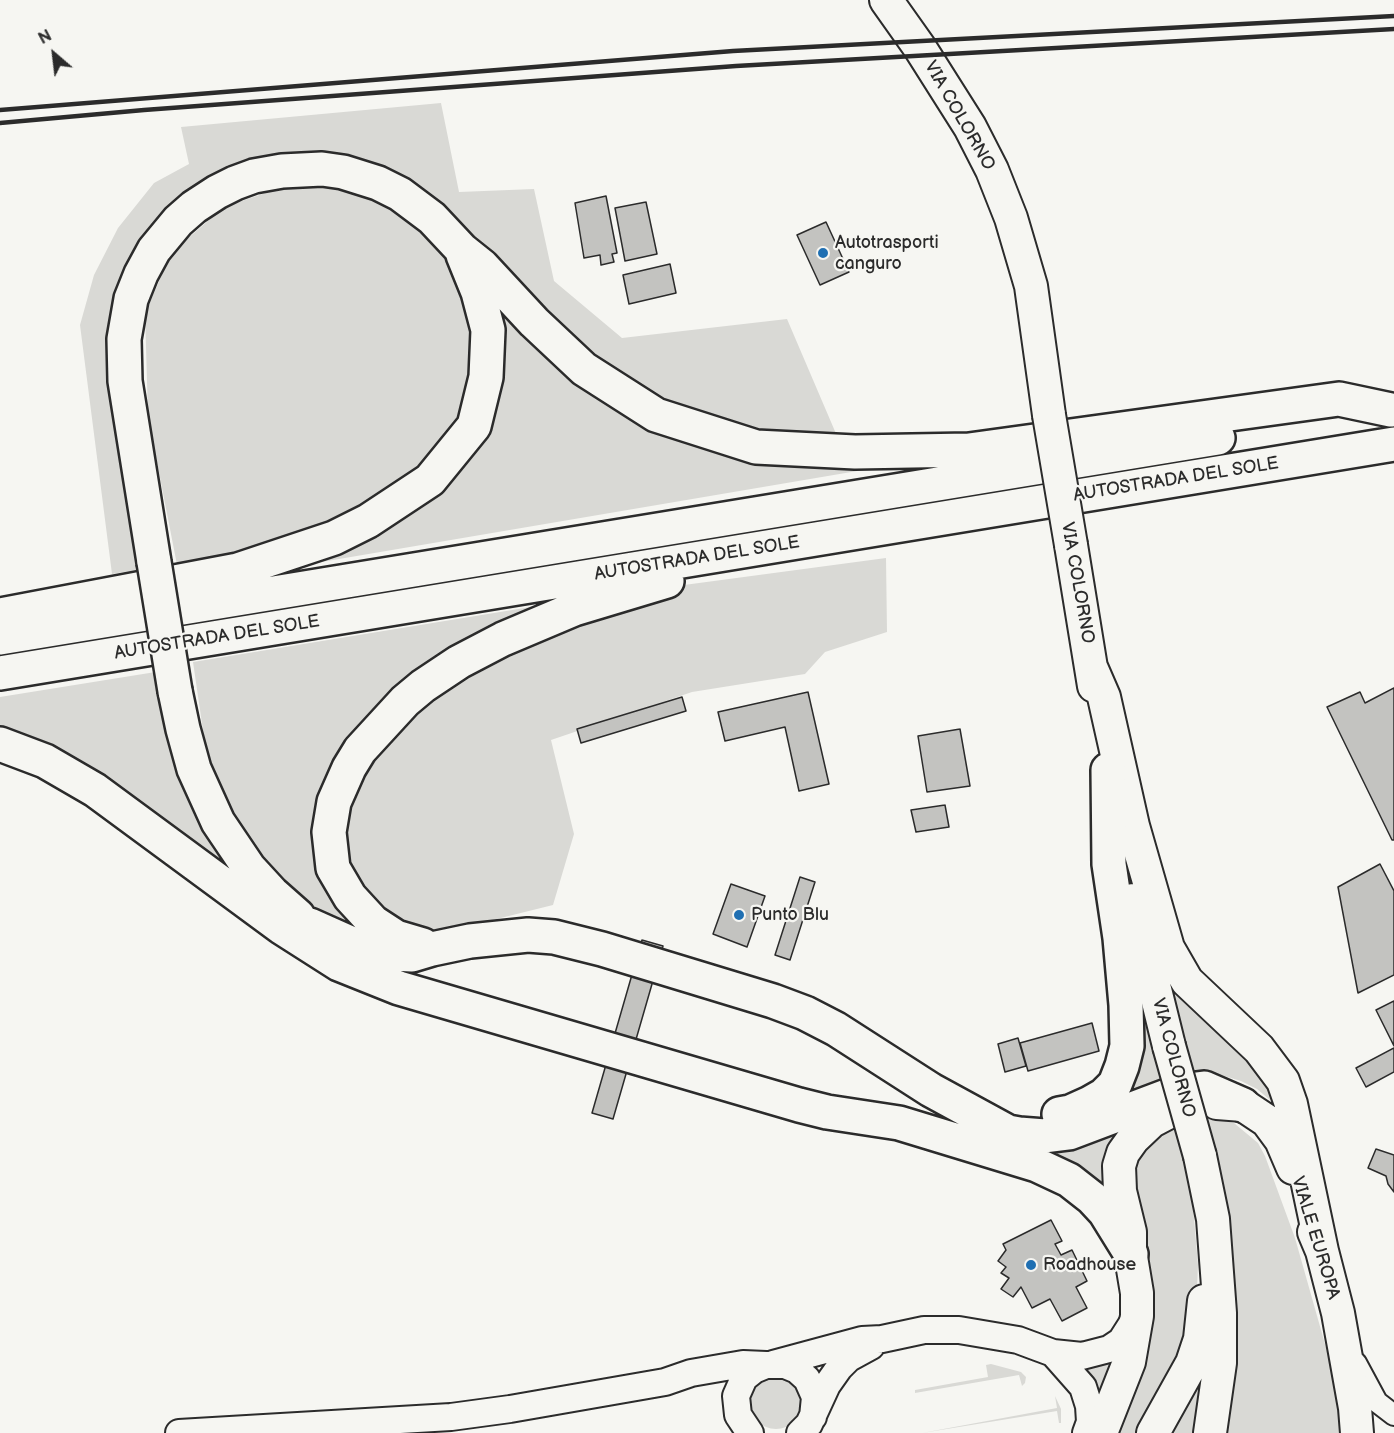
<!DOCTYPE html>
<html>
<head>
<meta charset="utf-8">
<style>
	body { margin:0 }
	#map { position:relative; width:1394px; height:1433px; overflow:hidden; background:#f6f6f2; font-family:"Balsamiq Sans",sans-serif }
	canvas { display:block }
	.north { position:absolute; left:24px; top:24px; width:60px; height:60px; -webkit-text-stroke:4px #f6f6f2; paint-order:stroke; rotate:332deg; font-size:16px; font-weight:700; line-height:24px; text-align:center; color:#2b2b2b }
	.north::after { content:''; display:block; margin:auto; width:21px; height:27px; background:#2b2b2b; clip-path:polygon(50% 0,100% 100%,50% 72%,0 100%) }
</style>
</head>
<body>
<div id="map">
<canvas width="1394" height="1433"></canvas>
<div class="north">N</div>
</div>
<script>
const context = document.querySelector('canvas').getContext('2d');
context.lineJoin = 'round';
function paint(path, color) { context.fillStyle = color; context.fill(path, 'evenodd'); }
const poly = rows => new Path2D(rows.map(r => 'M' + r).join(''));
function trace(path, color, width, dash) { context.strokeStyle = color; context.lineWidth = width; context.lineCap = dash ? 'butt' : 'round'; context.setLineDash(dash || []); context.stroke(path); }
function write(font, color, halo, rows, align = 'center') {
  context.font = font + ' "Balsamiq Sans",sans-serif'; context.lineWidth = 4.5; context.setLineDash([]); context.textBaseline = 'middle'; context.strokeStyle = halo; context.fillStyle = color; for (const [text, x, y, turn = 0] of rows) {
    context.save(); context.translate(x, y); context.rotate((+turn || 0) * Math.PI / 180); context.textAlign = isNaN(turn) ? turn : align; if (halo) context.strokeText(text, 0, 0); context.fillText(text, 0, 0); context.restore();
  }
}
const green = poly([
	[441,103,459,192,534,189,554,281,622,338,787,319,840,443,754,439,671,413,591,365,397,182,208,190,122,306,148,568,112,574,80,325,94,275,118,228,154,183,189,164,181,127],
	[336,187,389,202,436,237,468,290,482,357,458,434,380,505,281,548,178,570,148,416,145,313,172,252,224,207,280,188],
	[490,294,615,405,922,460,286,568,466,459],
	[886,558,887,632,825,652,805,674,692,692,551,740,574,834,553,905,424,937,400,928,344,866,341,818,365,767,404,717,466,670,545,631,684,585],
	[592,597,374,723,323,834,363,933,325,922,285,888,238,831,206,751,193,662],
	[168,670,181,747,283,917,0,731,0,697],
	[1155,937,1258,1062,1276,1105,1257,1089,1241,1081,1221,1075,1192,1076],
	[1127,941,1157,1050,1154,1052,1164,1085,1103,1104],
	[1205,1119,1221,1120,1234,1123,1258,1143,1265,1156,1295,1238,1336,1383,1342,1433,1222,1433],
	[1175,1125,1189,1160,1198,1265,1196,1313,1145,1433,1115,1433,1129,1398,1127,1189,1134,1151],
	[1126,1126,1109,1193,1072,1164,1054,1154,1053,1151],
	[1116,1355,1099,1403,1075,1364],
	[1204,1361,1197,1433,1162,1433],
	[991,1364,1021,1372,1026,1377,1025,1383,1022,1386,1019,1375,915,1393,915,1390,988,1377,986,1365],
	'750 1403a26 26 0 1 1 52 0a26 26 0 1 1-52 0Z',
	[1055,1396,1061,1409,1061,1423,1059,1423,1057,1411,922,1433,1057,1408]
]);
const building = poly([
	[606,196,617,253,612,254,614,262,601,265,600,255,584,258,575,203,606,196],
	[646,202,657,254,625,261,615,208,646,202],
	[826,222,849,272,820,285,797,235,826,222],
	[670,264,676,293,629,304,623,275,670,264],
	[1394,688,1394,840,1392,840,1327,707,1360,692,1365,703,1394,688],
	[808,692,829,784,799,791,785,727,725,741,718,712,808,692],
	[682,697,686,711,581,743,577,729,682,697],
	[960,729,970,786,927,792,918,736,960,729],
	[945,805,949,827,916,832,911,810,945,805],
	[1380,864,1394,891,1394,975,1358,993,1338,887,1380,864],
	[800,877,815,882,790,960,775,955,800,877],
	[731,884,765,896,747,947,713,934,731,884],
	[642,940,663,946,613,1119,592,1113,642,940],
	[1394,1001,1394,1046,1376,1010,1394,1001],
	[1092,1023,1099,1051,1028,1071,1020,1043,1092,1023],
	[1018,1038,1026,1066,1005,1072,998,1044,1018,1038],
	[1394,1048,1394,1072,1366,1087,1356,1068,1394,1048],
	[1376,1149,1394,1155,1394,1192,1388,1184,1386,1176,1368,1168,1376,1149],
	[1051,1220,1062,1241,1055,1244,1061,1255,1072,1250,1087,1281,1076,1287,1087,1308,1062,1321,1050,1299,1032,1308,1021,1287,1013,1297,1001,1289,1009,1278,1001,1273,1006,1267,998,1261,1006,1250,1003,1244,1051,1220]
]);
const minor = poly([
	[1356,1363,1377,1402,1394,1415]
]);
const tertiary = poly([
	[1053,1353,1083,1387,1089,1406,1090,1422,1086,1433],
	[773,1364,862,1340,882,1339,924,1330,959,1330,1018,1340,1053,1353,1082,1356,1109,1349,1121,1341,1137,1316],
	[179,1433,451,1417,510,1409,665,1382,691,1373,743,1364,766,1365],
	[750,1433,738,1415,736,1396,744,1378,754,1370,766,1365,785,1365,797,1370,807,1379,815,1397,813,1417],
	[800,1433,809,1424,827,1385,839,1368,849,1358,871,1346]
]);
const primary = poly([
	[886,0,920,48,970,127,992,170,1011,218,1031,286,1049,415],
	[1071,545,1094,686],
	[1091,667,1104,697,1133,826,1168,948,1187,981,1259,1049,1283,1081,1291,1104,1322,1251],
	[1133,900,1169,1046],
	[1217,1103,1243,1105,1267,1121,1281,1140,1293,1168],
	[1200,1156,1213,1219,1220,1313,1220,1363,1210,1433],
	[1314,1232,1322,1251,1338,1313,1355,1408,1357,1433],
	[1101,1433,1129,1362,1137,1316,1137,1293,1130,1251,1130,1232,1120,1191,1119,1166,1123,1153,1133,1139,1152,1121,1171,1111],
	[1153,1433,1192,1363,1200,1339,1204,1301]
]);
const motorway = poly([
	[154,562,125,381,124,339,131,299,141,274,154,250,178,221,194,207,217,192,235,183,254,176,282,171,322,169,343,172,378,183,400,194,432,218,462,250,482,266,534,322,584,369,656,415,756,447,855,452,969,450,1339,399,1391,410],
	[0,615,238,570,334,538,368,521,430,480,474,426,486,377,488,330,478,292,463,255],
	[0,638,1218,438],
	[0,673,1394,444],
	[175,691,183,729,194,769,218,822,249,868,272,893,298,916],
	[0,744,45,761,95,790,281,927,339,964,399,988,799,1105,827,1112,899,1123,1037,1165,1069,1180,1092,1198,1105,1212,1131,1254],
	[310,925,357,946,393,954,412,955,432,949,470,941,528,935,554,937,602,949,773,1001,805,1013,836,1029,931,1090,1008,1132,1019,1134,1045,1136,1069,1133,1167,1096],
	[423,945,396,937,373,922,350,897,333,868,329,832,334,802,349,768,360,750,405,701,423,686,459,662,503,639,574,609,667,581],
	[1196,1089,1204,1088,1243,1105],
	[1059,1114,1070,1112,1090,1103,1104,1095,1115,1084,1122,1066,1127,1046,1126,1005,1120,938,1109,864,1108,770]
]);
const rail = poly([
	[0,110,733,51,1394,16],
	[0,123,144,110,736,66,1394,29]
]);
const primaryBridge = poly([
	[1049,415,1071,545],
	[1169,1046,1200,1156]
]);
const motorwayBridge = poly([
	[154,562,175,691]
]);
const markers = [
	[823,253,6,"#1f6fb2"],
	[739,915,6,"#1f6fb2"],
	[1031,1265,6,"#1f6fb2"]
];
const streetNames = [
	["VIA COLORNO",959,116,60],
	["AUTOSTRADA DEL SOLE",1176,480,-9],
	["AUTOSTRADA DEL SOLE",697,559,-9],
	["VIA COLORNO",1077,583,80],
	["AUTOSTRADA DEL SOLE",217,638,-9],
	["VIA COLORNO",1173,1058,75],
	["VIALE EUROPA",1315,1238,73]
];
const poiNames = [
	["Autotrasporti",835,243],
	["canguro",835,264],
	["Punto Blu",751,915],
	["Roadhouse",1043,1265]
];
paint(green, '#d9d9d5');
paint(building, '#c3c3c0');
trace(building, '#2b2b2b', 1.5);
trace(minor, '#2b2b2b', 24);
trace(tertiary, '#2b2b2b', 30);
trace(primary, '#2b2b2b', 36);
trace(motorway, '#2b2b2b', 38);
trace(minor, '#f6f6f2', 20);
trace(tertiary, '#f6f6f2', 26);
trace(primary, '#f6f6f2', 32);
trace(motorway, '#f6f6f2', 33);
trace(rail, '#2b2b2b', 4.5);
trace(primaryBridge, '#2b2b2b', 36, []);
trace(motorwayBridge, '#2b2b2b', 38, []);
trace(primaryBridge, '#f6f6f2', 32);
trace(motorwayBridge, '#f6f6f2', 33);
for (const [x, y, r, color] of markers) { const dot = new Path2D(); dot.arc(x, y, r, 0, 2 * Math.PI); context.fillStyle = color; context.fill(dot); trace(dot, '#f6f6f2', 2); }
write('18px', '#2b2b2b', '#f6f6f2', streetNames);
write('18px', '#2b2b2b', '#f6f6f2', poiNames, 'left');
</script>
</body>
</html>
